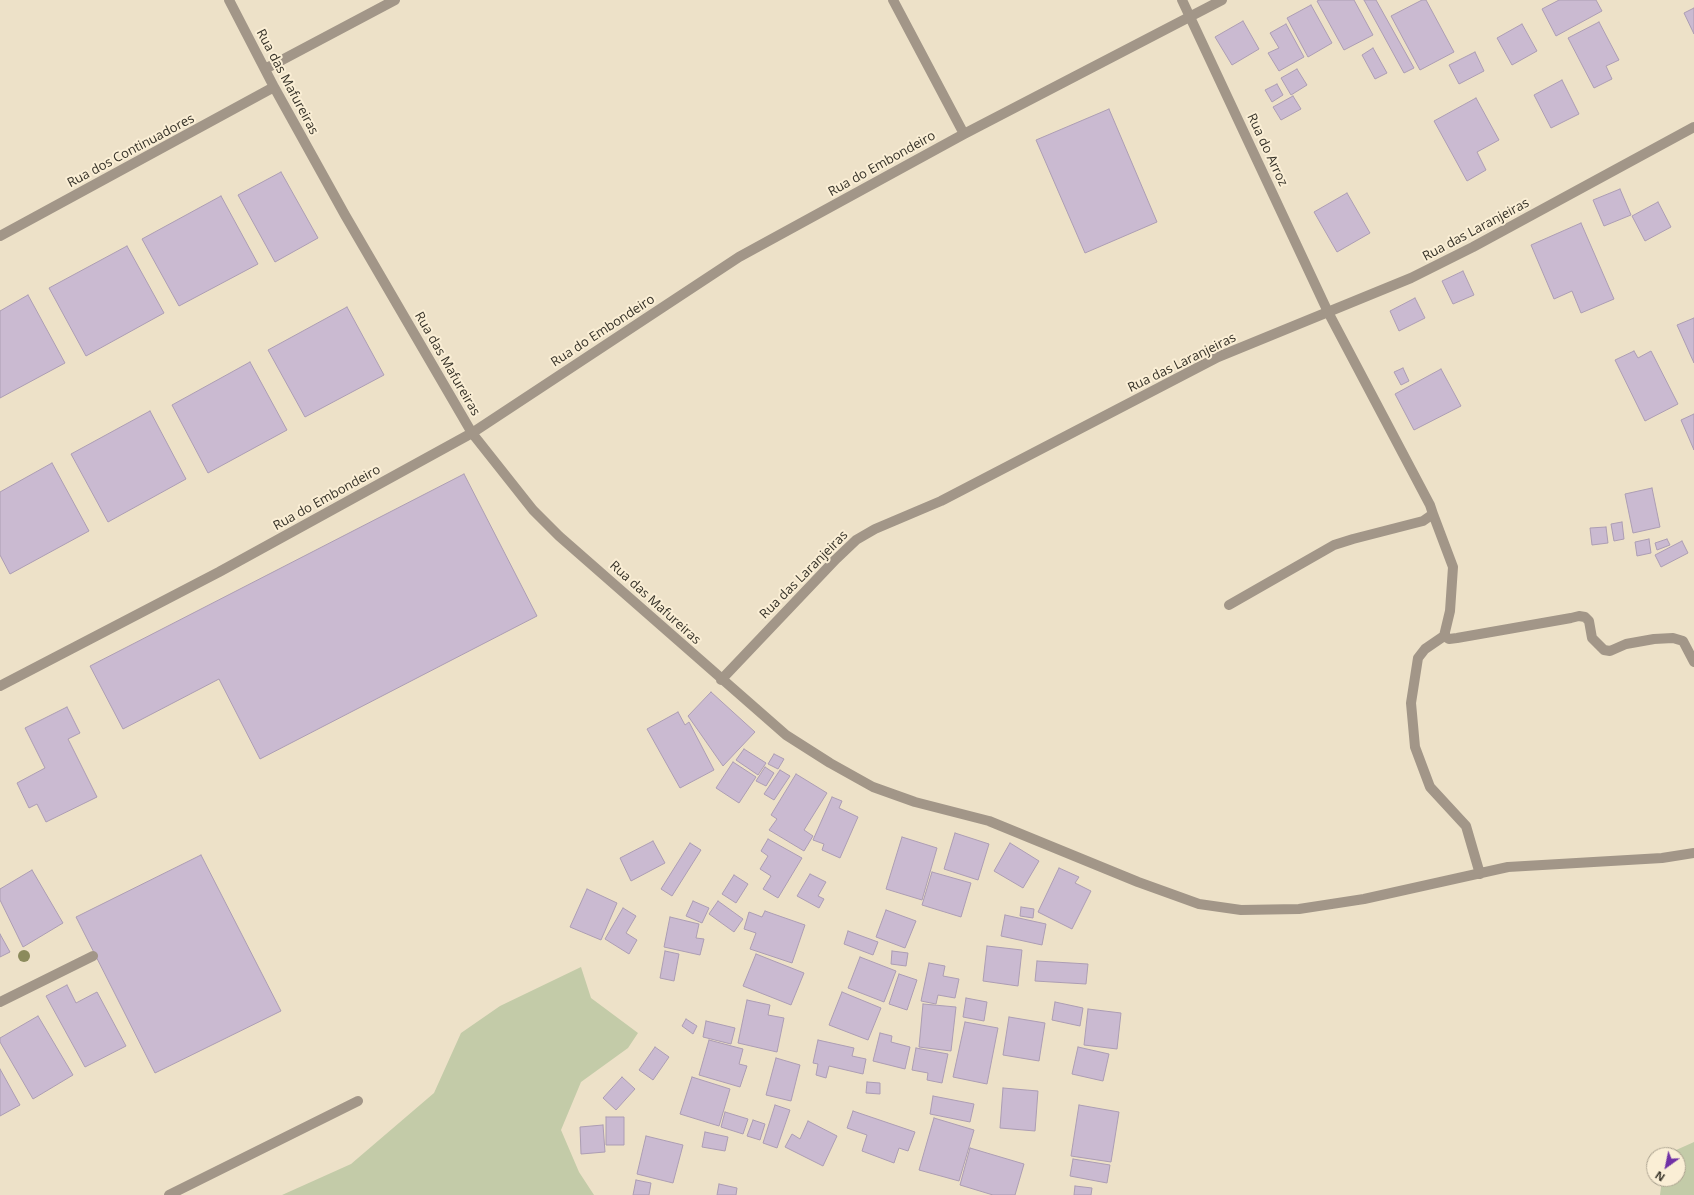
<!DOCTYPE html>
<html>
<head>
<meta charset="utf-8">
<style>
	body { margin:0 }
	#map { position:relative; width:1694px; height:1195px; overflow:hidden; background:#ede1c8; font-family:"Open Sans",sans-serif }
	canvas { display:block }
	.north { position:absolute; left:1646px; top:1147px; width:40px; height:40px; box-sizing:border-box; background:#faeed5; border:1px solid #aca390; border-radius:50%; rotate:213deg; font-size:11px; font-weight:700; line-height:16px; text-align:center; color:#363228 }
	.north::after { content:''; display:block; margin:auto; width:14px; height:18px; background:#7131a6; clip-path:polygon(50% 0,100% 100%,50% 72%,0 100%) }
</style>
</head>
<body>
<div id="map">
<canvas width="1694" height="1195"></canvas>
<div class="north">N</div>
</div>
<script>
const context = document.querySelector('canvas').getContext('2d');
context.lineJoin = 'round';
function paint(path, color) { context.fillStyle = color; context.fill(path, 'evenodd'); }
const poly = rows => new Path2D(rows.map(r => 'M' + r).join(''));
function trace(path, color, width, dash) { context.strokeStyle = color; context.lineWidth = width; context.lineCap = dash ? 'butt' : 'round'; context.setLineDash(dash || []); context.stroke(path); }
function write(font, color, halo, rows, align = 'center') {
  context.font = font + ' "Open Sans",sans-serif'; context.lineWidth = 4; context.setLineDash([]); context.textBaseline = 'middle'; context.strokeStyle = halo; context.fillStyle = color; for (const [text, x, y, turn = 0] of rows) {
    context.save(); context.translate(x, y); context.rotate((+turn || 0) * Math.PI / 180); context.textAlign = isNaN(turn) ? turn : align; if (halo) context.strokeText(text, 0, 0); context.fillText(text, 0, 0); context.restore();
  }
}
const green = poly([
	[581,967,591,998,638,1033,628,1048,581,1082,561,1130,579,1172,594,1195,282,1195,351,1164,434,1093,461,1033,500,1006],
	[1694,1142,1694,1195,1660,1195,1662,1179,1678,1179,1678,1155,1665,1155]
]);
const building = poly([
	[1319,0,1354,0,1373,35,1344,50,1317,1,1319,0],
	[1364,0,1376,0,1414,68,1404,73,1364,0],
	[1422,0,1426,0,1454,52,1420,70,1391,16,1422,0],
	[1559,0,1596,0,1602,11,1556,36,1542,9,1559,0],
	[1311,5,1332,43,1308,57,1287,18,1311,5],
	[1694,8,1694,34,1684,13,1694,8],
	[1243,21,1259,49,1232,65,1215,37,1243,21],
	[1599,22,1619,60,1606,66,1612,79,1594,88,1568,38,1599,22],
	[1286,24,1304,57,1279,71,1268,53,1279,48,1270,33,1286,24],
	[1522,24,1537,51,1512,65,1497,38,1522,24],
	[1373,48,1387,73,1375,79,1362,55,1373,48],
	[1475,52,1484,71,1459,84,1449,65,1475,52],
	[1297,69,1307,85,1291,95,1281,78,1297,69],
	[1562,80,1579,114,1551,128,1534,95,1562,80],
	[1277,84,1283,95,1272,102,1265,90,1277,84],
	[1293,96,1301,109,1281,120,1273,107,1293,96],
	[1476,98,1499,140,1477,152,1486,170,1467,181,1434,121,1476,98],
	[1109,109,1157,222,1085,253,1036,140,1109,109],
	[281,172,318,238,275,262,238,195,281,172],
	[1620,189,1631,215,1604,226,1593,200,1620,189],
	[1347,193,1370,233,1337,252,1314,212,1347,193],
	[221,196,258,264,179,306,142,239,221,196],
	[1658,202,1671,227,1645,241,1632,216,1658,202],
	[1581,223,1614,299,1581,313,1572,291,1554,299,1531,245,1581,223],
	[127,246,164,313,86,356,49,288,127,246],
	[1463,271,1474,295,1453,304,1442,281,1463,271],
	[28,295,65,363,0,398,0,311,28,295],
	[1415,298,1425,318,1399,331,1390,311,1415,298],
	[347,307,384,375,305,417,268,350,347,307],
	[1694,318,1694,363,1677,325,1694,318],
	[1634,351,1638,358,1651,351,1678,404,1645,421,1615,360,1634,351],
	[250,362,287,430,208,473,172,405,250,362],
	[1403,368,1409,381,1401,385,1394,372,1403,368],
	[1441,369,1461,406,1414,430,1395,394,1441,369],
	[150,411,186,479,108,522,71,454,150,411],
	[1694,414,1694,450,1681,420,1694,414],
	[52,463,89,531,10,574,0,555,0,492,52,463],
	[464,474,537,616,260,759,219,679,123,729,90,666,464,474],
	[1652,488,1660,527,1633,533,1625,494,1652,488],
	[1622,522,1624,539,1614,541,1611,524,1622,522],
	[1606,527,1608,543,1592,545,1590,528,1606,527],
	[1649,539,1651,553,1637,556,1635,542,1649,539],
	[1667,539,1670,545,1657,550,1655,543,1667,539],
	[1682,541,1688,553,1661,567,1655,555,1682,541],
	[711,692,755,732,723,766,688,716,711,692],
	[67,707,80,733,68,739,97,797,46,822,37,804,29,808,17,783,45,768,25,728,67,707],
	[678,712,685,725,689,722,714,770,680,788,647,729,678,712],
	[744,749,766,763,758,775,736,760,744,749],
	[774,754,784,759,778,769,768,764,774,754],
	[733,762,756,777,739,803,716,788,733,762],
	[765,767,774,773,766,786,756,781,765,767],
	[780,770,790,776,774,800,764,794,780,770],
	[796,774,827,793,804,830,813,836,804,851,769,830,777,819,771,815,796,774],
	[832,797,842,801,839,808,858,817,840,858,822,850,824,844,813,840,832,797],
	[955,833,989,844,978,880,944,869,955,833],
	[902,837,937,848,922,900,886,889,902,837],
	[768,839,802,858,778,898,763,889,771,876,760,869,768,856,761,851,768,839],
	[653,841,665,863,631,881,620,858,653,841],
	[690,843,701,850,672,896,661,889,690,843],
	[1010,843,1039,861,1023,888,994,871,1010,843],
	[201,855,281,1011,155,1073,76,917,201,855],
	[1059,868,1079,877,1075,883,1091,891,1072,929,1038,912,1059,868],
	[32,870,63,923,23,947,0,900,0,889,32,870],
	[932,872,971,883,961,917,922,905,932,872],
	[810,874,826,882,818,896,824,899,819,908,797,896,810,874],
	[734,875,748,884,736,903,722,894,734,875],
	[587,889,617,903,601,940,570,927,587,889],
	[693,901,709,908,702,923,686,916,693,901],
	[718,901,743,919,734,932,709,914,718,901],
	[1021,907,1034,909,1033,918,1020,916,1021,907],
	[623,908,636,916,626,933,637,940,629,954,605,939,623,908],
	[886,910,916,921,905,948,876,937,886,910],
	[765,911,805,925,792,963,750,949,756,933,744,929,749,912,762,917,765,911],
	[1005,915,1046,924,1042,945,1001,936,1005,915],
	[670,917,699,924,696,938,704,939,700,955,664,947,670,917],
	[848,931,878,942,873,955,844,944,848,931],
	[0,934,10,952,0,957,0,934],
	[987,946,1022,950,1018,986,983,981,987,946],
	[665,951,679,954,674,981,660,978,665,951],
	[892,951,908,953,906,966,891,964,892,951],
	[756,954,804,973,791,1005,743,986,756,954],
	[860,957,896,971,884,1002,848,988,860,957],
	[1037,961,1088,964,1086,984,1035,981,1037,961],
	[929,963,945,966,943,976,959,979,955,998,938,995,936,1004,921,1001,929,963],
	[899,974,917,980,907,1010,889,1004,899,974],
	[67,985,76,1003,97,992,126,1046,85,1067,46,996,67,985],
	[842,992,881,1008,868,1040,829,1025,842,992],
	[966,998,987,1002,984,1021,963,1017,966,998],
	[747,1000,770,1005,768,1015,784,1018,777,1052,738,1043,747,1000],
	[1055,1002,1083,1008,1080,1026,1052,1020,1055,1002],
	[923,1004,956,1007,951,1051,919,1047,923,1004],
	[1088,1009,1121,1013,1117,1049,1084,1045,1088,1009],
	[38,1016,73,1075,33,1099,0,1042,0,1038,38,1016],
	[1009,1017,1045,1023,1039,1061,1003,1055,1009,1017],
	[686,1019,697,1026,693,1034,682,1026,686,1019],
	[706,1021,735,1028,731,1044,703,1037,706,1021],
	[965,1022,998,1028,987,1084,953,1077,965,1022],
	[880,1033,892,1036,891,1042,910,1047,905,1069,873,1061,880,1033],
	[709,1040,743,1049,739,1064,747,1066,740,1087,699,1075,709,1040],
	[818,1040,854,1048,852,1056,866,1059,863,1074,829,1066,826,1078,816,1075,818,1064,813,1063,818,1040],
	[655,1047,669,1057,653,1080,639,1070,655,1047],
	[1078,1047,1109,1054,1103,1081,1072,1074,1078,1047],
	[916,1048,948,1054,942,1083,927,1080,928,1073,912,1070,916,1048],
	[776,1058,800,1065,791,1101,766,1095,776,1058],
	[0,1069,20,1105,0,1116,0,1069],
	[622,1077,635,1089,616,1110,603,1098,622,1077],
	[692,1077,730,1089,719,1126,680,1114,692,1077],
	[867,1082,880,1083,880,1094,866,1093,867,1082],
	[1003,1088,1038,1091,1035,1131,1000,1128,1003,1088],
	[933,1096,974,1104,970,1122,930,1114,933,1096],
	[775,1105,790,1110,777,1148,763,1143,775,1105],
	[1079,1105,1119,1112,1111,1162,1071,1156,1079,1105],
	[853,1111,915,1132,908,1151,899,1148,894,1163,862,1151,867,1135,847,1128,853,1111],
	[725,1112,748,1119,743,1134,721,1127,725,1112],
	[606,1117,624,1117,624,1145,606,1145,606,1117],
	[934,1118,974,1130,959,1181,919,1170,934,1118],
	[753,1120,765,1124,760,1140,747,1136,753,1120],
	[808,1121,837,1136,823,1166,785,1147,792,1134,800,1139,808,1121],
	[603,1125,605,1152,581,1154,580,1127,603,1125],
	[705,1132,728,1137,725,1151,702,1147,705,1132],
	[646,1136,683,1145,673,1183,637,1174,646,1136],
	[970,1148,1024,1164,1015,1195,993,1195,960,1185,970,1148],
	[1073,1159,1110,1165,1107,1183,1070,1176,1073,1159],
	[636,1180,651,1183,649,1195,633,1195,636,1180],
	[719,1184,737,1188,736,1195,717,1195,719,1184],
	[1075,1186,1092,1188,1091,1195,1074,1195,1075,1186]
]);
const street = poly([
	[229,0,274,87,345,215,472,433,533,510,559,536,786,735,830,763,873,787,915,802,989,821,1138,882,1199,904,1241,910,1299,909,1364,899,1508,867,1662,858,1694,853],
	[893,0,964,134],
	[1182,0,1328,312,1430,505,1433,514,1423,521,1353,539,1334,545,1229,605],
	[265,69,395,0],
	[0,236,274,87],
	[1433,514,1453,567,1450,611,1444,636,1425,649,1418,658,1411,703,1415,747,1430,787,1466,826,1480,874],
	[1444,636,1449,639,1457,638,1571,618,1579,616,1585,617,1589,621,1592,638,1604,650,1610,651,1626,644,1654,639,1673,638,1683,641,1694,662],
	[721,680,836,559,856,540,875,529,941,501,1218,357,1411,278,1473,247,1694,127],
	[0,686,219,572,472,433,739,257,964,134,1222,0],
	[0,1002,93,956],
	[169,1195,358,1101]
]);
const trees = [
	[24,956]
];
const streetNames = [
	["Rua das Mafureiras",287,82,62],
	["Rua do Arroz",1267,150,65],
	["Rua dos Continuadores",131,151,-28],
	["Rua do Embondeiro",882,164,-29],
	["Rua das Laranjeiras",1476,230,-28],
	["Rua do Embondeiro",603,331,-33],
	["Rua das Laranjeiras",1182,363,-26],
	["Rua das Mafureiras",447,364,60],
	["Rua do Embondeiro",327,498,-29],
	["Rua das Laranjeiras",804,575,-45],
	["Rua das Mafureiras",655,603,42]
];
paint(green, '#c3cba8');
paint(building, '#cabad1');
trace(building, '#ac9db3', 1);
trace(street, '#a29688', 10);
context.fillStyle = '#8b8b5c';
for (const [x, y] of trees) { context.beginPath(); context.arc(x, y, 6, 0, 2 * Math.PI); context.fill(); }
write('13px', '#363228', '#faeed5', streetNames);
</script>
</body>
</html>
